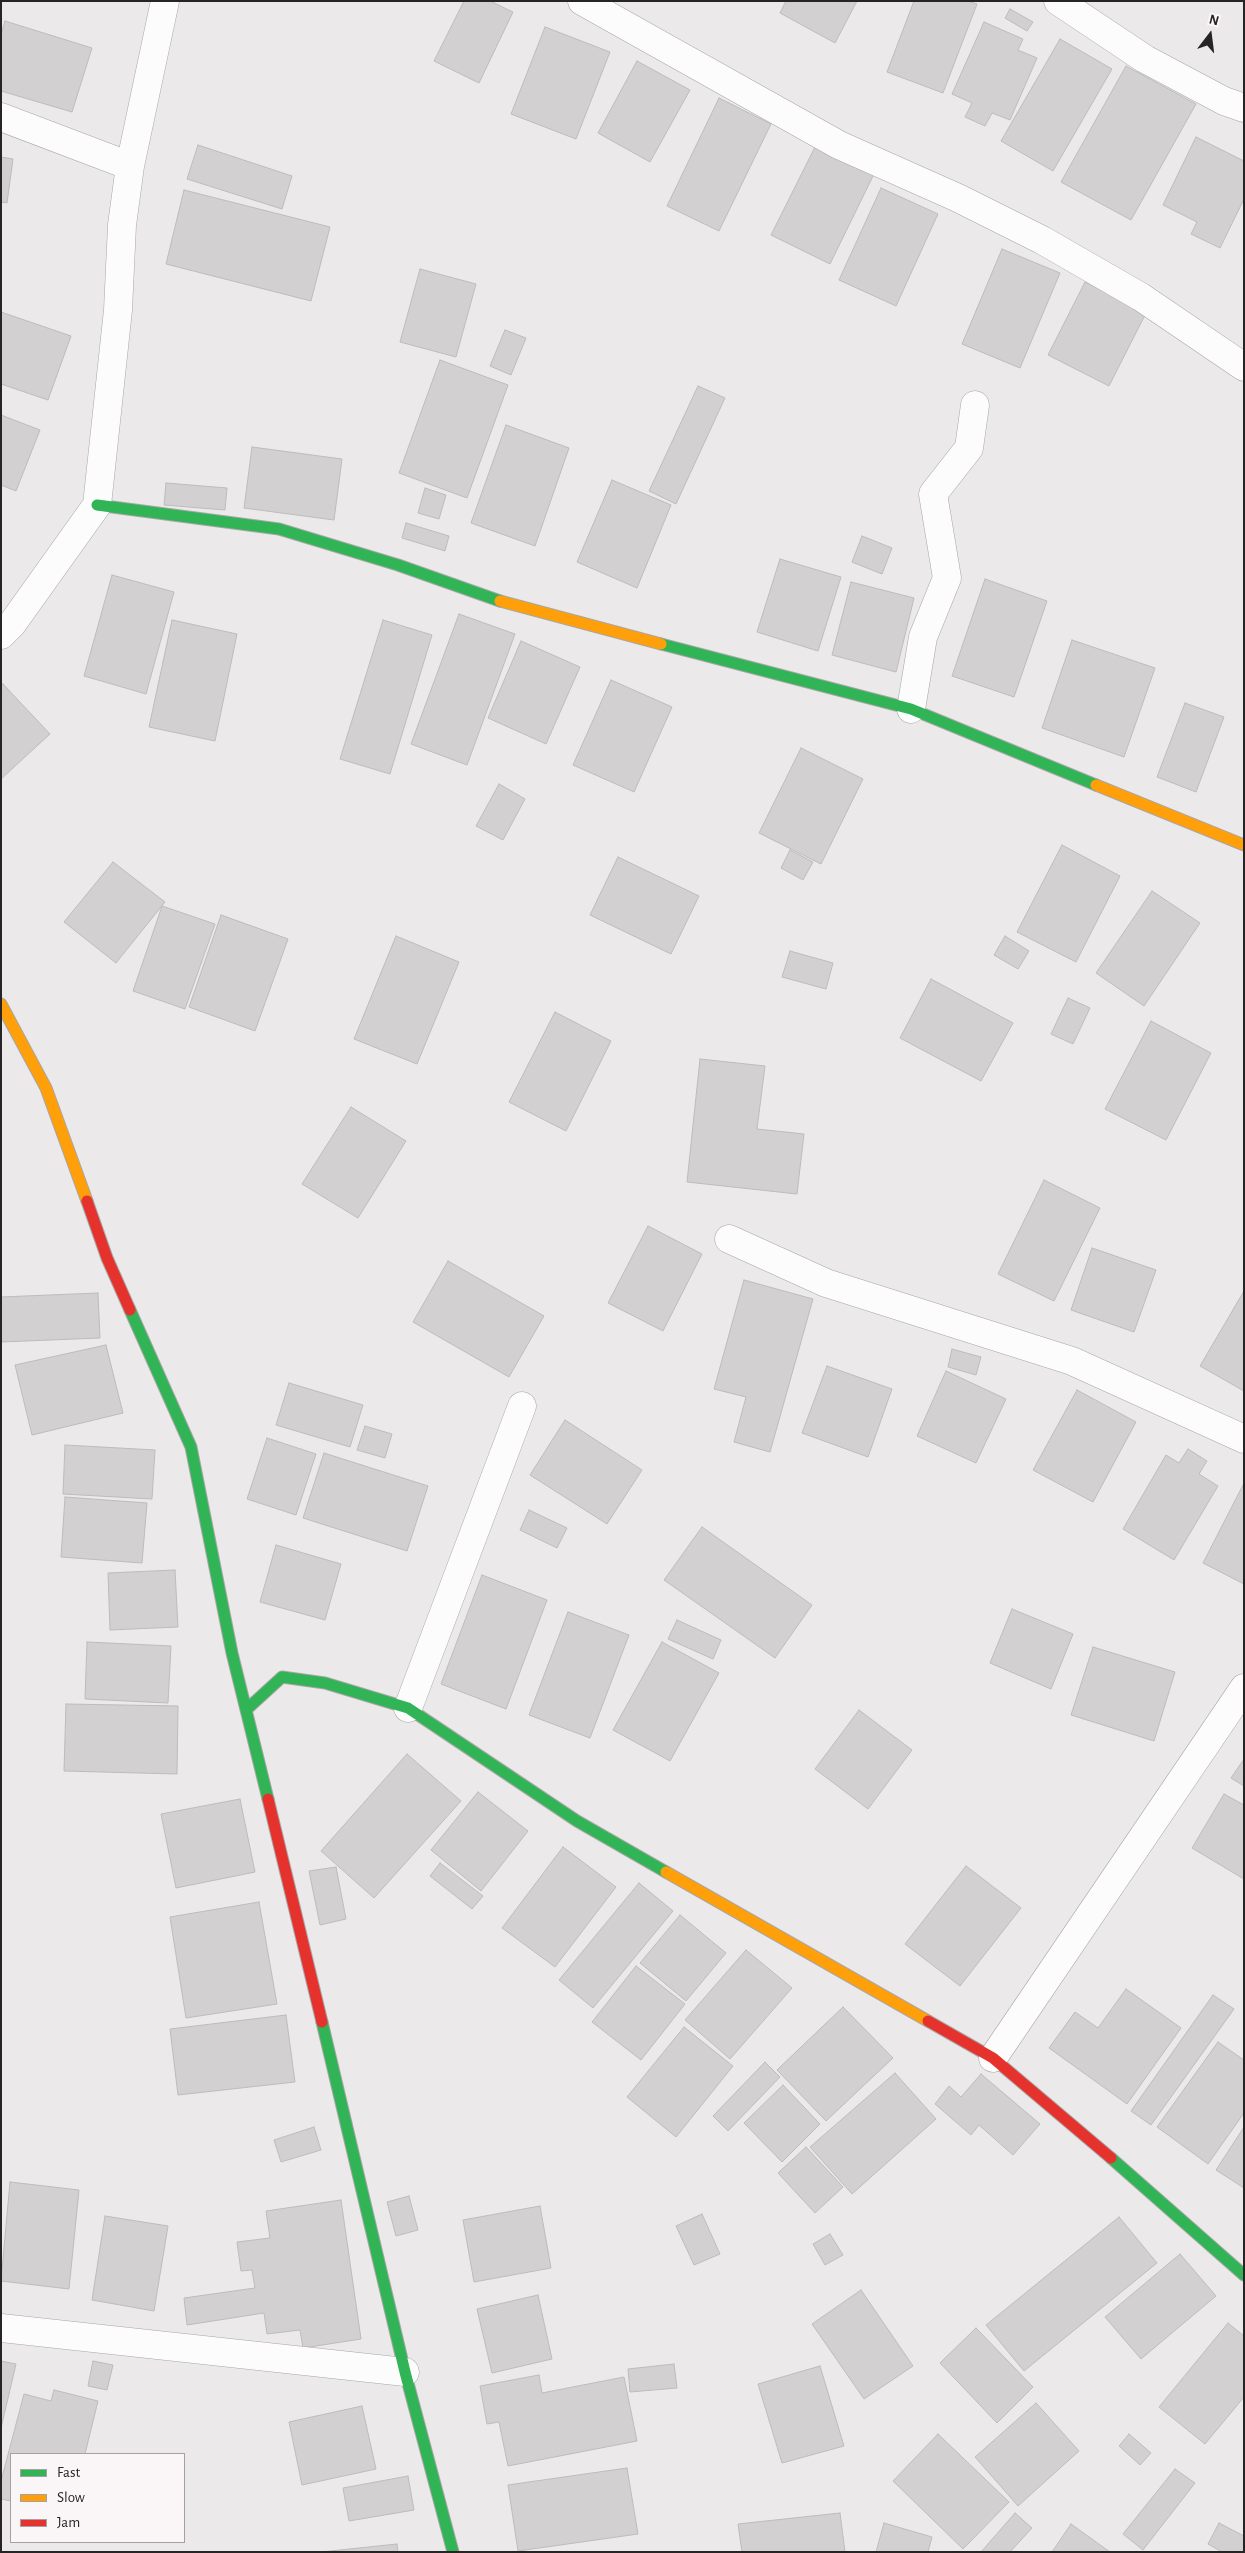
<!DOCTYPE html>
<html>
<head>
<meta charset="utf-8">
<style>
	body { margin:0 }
	#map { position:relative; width:1245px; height:2553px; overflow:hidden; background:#ebe9ea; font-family:"Alegreya Sans",sans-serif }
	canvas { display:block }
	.frame { position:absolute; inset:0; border:2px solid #262424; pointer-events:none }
	.legend { position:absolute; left:10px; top:2453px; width:175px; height:90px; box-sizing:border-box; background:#faf5f6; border:1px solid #a5a1a2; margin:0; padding:6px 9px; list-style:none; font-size:15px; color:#262424 }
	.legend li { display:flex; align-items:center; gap:10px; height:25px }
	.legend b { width:25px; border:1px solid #a5a1a2 }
	.north { position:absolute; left:1185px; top:10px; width:50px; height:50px; -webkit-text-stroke:4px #faf5f6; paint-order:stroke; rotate:15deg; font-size:14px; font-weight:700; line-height:20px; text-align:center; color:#262424 }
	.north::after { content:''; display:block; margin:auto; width:18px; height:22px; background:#262424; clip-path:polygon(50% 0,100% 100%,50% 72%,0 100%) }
</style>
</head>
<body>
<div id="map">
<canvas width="1245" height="2553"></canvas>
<div class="frame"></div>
<ul class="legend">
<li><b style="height:6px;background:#30b455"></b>Fast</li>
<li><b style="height:6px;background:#ff9f0a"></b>Slow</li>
<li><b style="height:6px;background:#e5322d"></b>Jam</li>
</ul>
<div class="north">N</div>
</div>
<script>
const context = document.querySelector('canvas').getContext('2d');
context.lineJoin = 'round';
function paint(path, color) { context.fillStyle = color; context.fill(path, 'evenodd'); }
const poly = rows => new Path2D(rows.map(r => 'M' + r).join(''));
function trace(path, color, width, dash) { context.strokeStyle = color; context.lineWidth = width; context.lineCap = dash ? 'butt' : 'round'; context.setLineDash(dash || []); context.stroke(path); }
const building = poly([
	[464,1,490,1,513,12,479,83,434,61,464,1],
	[786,1,857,1,835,43,780,13,786,1],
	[914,1,968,1,977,4,943,93,887,72,914,1],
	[1010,9,1033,22,1027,31,1005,18,1010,9],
	[5,21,92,48,72,112,1,91,1,34,5,21],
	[984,22,1023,39,1018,50,1037,58,1010,120,992,113,985,126,965,117,972,103,952,94,984,22],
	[545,27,610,52,576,139,511,114,545,27],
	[1060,39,1112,69,1053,171,1001,141,1060,39],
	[637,61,690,90,650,162,598,133,637,61],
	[1126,66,1196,104,1131,220,1061,182,1126,66],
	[719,98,771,124,719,231,667,206,719,98],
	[1196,137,1244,161,1244,199,1220,248,1191,234,1197,222,1163,205,1196,137],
	[817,143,875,172,830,264,771,235,817,143],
	[198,145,292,176,282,209,187,179,198,145],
	[1,157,13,159,7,203,1,202,1,157],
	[881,188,938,214,896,306,839,280,881,188],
	[184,190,330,227,311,301,166,264,184,190],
	[1002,249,1060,273,1020,368,962,344,1002,249],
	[420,269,476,284,456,357,400,342,420,269],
	[1085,282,1146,313,1109,386,1048,355,1085,282],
	[1,312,71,336,48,400,1,384,1,312],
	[505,330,526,338,511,375,490,366,505,330],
	[440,360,508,385,467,498,399,473,440,360],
	[698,386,725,398,676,504,649,491,698,386],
	[1,415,40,430,16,491,1,485,1,415],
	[506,425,569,448,535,546,471,523,506,425],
	[252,447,342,459,334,520,244,508,252,447],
	[612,480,671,505,637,588,577,562,612,480],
	[166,483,227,488,225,510,164,505,166,483],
	[425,488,446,495,439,519,418,513,425,488],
	[406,523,449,536,445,551,402,538,406,523],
	[862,536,892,548,882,574,852,562,862,536],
	[780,559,841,577,818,651,757,632,780,559],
	[112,575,174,592,146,694,84,676,112,575],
	[985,579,1047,601,1014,697,952,676,985,579],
	[851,582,914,598,896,672,832,655,851,582],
	[459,614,515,634,467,765,411,744,459,614],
	[172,620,237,634,215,741,149,727,172,620],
	[383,620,432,635,390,774,340,759,383,620],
	[1072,640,1155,668,1124,757,1042,728,1072,640],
	[521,641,580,667,546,744,488,718,521,641],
	[611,680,672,707,634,792,573,765,611,680],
	[3,684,50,734,1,779,1,685,3,684],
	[1185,703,1224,717,1196,792,1157,777,1185,703],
	[801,748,863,779,821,864,759,833,801,748],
	[499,784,525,799,503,840,476,826,499,784],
	[1062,845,1120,876,1076,962,1017,932,1062,845],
	[790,850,813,862,803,880,781,868,790,850],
	[618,857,699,896,671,954,590,915,618,857],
	[113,862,165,902,116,963,64,922,113,862],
	[1152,891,1200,923,1144,1006,1096,973,1152,891],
	[162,906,215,924,185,1009,133,991,162,906],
	[221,915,288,939,255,1031,189,1007,221,915],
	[396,936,459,962,417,1064,354,1039,396,936],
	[1005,936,1029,951,1018,969,994,955,1005,936],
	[790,951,833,963,826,989,782,977,790,951],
	[931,979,1013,1023,981,1081,900,1038,931,979],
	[1068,998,1090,1008,1073,1044,1051,1034,1068,998],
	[555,1012,611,1041,566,1131,509,1102,555,1012],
	[1151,1021,1211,1053,1166,1140,1105,1109,1151,1021],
	[700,1059,765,1066,757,1129,804,1134,797,1194,687,1182,700,1059],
	[351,1107,406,1141,358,1218,302,1184,351,1107],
	[1044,1180,1100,1208,1054,1301,998,1274,1044,1180],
	[648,1226,702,1254,663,1331,608,1303,648,1226],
	[1092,1248,1156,1270,1134,1332,1071,1310,1092,1248],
	[448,1261,544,1316,509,1377,413,1322,448,1261],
	[744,1280,813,1299,770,1452,734,1442,746,1397,714,1389,744,1280],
	[1244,1291,1244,1391,1200,1366,1244,1291],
	[98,1293,100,1338,1,1342,1,1297,98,1293],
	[106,1345,123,1413,32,1435,15,1365,106,1345],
	[952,1349,981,1357,976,1375,948,1367,952,1349],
	[827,1366,892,1389,868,1457,802,1433,827,1366],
	[946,1371,1006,1399,976,1463,917,1436,946,1371],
	[289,1383,363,1405,350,1447,276,1425,289,1383],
	[1077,1390,1136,1422,1093,1502,1033,1470,1077,1390],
	[565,1420,642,1470,607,1524,530,1475,565,1420],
	[365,1426,392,1434,385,1458,357,1450,365,1426],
	[267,1438,316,1454,296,1515,247,1499,267,1438],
	[65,1445,155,1450,152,1499,63,1494,65,1445],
	[1188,1449,1207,1461,1199,1474,1218,1486,1174,1560,1123,1529,1166,1455,1179,1463,1188,1449],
	[324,1453,428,1486,407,1551,303,1518,324,1453],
	[1243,1485,1244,1485,1244,1584,1203,1563,1243,1485],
	[65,1497,147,1503,142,1563,61,1557,65,1497],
	[529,1510,567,1528,557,1548,520,1530,529,1510],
	[702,1527,812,1605,775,1658,664,1580,702,1527],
	[276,1545,341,1564,325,1620,260,1602,276,1545],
	[175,1570,178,1627,110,1630,108,1573,175,1570],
	[482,1575,547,1600,506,1709,441,1684,482,1575],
	[1012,1609,1073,1634,1051,1689,990,1663,1012,1609],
	[568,1612,629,1635,590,1738,529,1715,568,1612],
	[677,1620,721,1640,713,1659,668,1639,677,1620],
	[87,1642,171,1646,168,1703,85,1699,87,1642],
	[662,1642,719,1673,670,1761,613,1730,662,1642],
	[1093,1647,1175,1672,1154,1741,1071,1715,1093,1647],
	[66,1704,178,1706,177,1774,64,1771,66,1704],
	[859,1710,912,1750,868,1809,815,1769,859,1710],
	[407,1754,461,1801,374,1898,321,1851,407,1754],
	[1244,1759,1244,1786,1231,1778,1244,1759],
	[478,1792,528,1831,481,1891,431,1850,478,1792],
	[1224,1794,1244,1805,1244,1879,1192,1848,1224,1794],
	[240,1799,255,1872,176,1888,161,1814,240,1799],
	[563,1847,616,1887,555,1967,502,1928,563,1847],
	[440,1863,483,1896,472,1909,430,1876,440,1863],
	[966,1866,1021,1908,960,1986,905,1944,966,1866],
	[336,1867,346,1919,320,1925,309,1871,336,1867],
	[639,1883,673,1911,593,2008,559,1980,639,1883],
	[259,1902,277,2004,186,2018,170,1917,259,1902],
	[680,1915,726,1953,686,2001,640,1963,680,1915],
	[746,1950,792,1988,730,2059,685,2020,746,1950],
	[636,1966,685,2004,641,2060,592,2022,636,1966],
	[1126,1989,1181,2028,1127,2104,1049,2048,1075,2012,1098,2028,1126,1989],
	[1213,1995,1234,2009,1151,2125,1131,2111,1213,1995],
	[843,2007,893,2058,826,2121,777,2070,843,2007],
	[286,2015,295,2082,178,2095,170,2029,286,2015],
	[684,2027,733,2066,676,2137,627,2097,684,2027],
	[1218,2042,1244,2060,1244,2113,1208,2164,1157,2127,1218,2042],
	[765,2062,780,2077,728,2131,713,2116,765,2062],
	[895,2073,936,2119,852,2194,810,2147,895,2073],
	[981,2074,1040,2124,1013,2155,979,2125,971,2135,935,2104,949,2086,961,2097,981,2074],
	[783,2085,820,2124,782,2162,744,2123,783,2085],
	[314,2127,321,2150,281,2162,274,2140,314,2127],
	[1244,2127,1244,2188,1216,2170,1244,2127],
	[806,2147,843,2187,815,2213,778,2173,806,2147],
	[10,2182,79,2190,69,2289,1,2281,10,2182],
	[409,2196,418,2230,396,2236,387,2202,409,2196],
	[341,2200,361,2339,303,2348,300,2330,267,2334,264,2313,187,2325,184,2298,255,2288,252,2270,241,2271,237,2242,270,2238,266,2211,341,2200],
	[540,2206,551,2268,474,2282,463,2220,540,2206],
	[702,2214,720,2254,694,2265,676,2226,702,2214],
	[105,2216,168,2226,154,2311,92,2300,105,2216],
	[1119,2217,1157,2263,1024,2371,986,2325,1119,2217],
	[830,2234,843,2255,825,2265,813,2244,830,2234],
	[1180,2254,1216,2296,1141,2359,1105,2317,1180,2254],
	[861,2290,913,2366,864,2399,812,2324,861,2290],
	[538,2295,552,2359,492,2373,477,2309,538,2295],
	[1228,2323,1244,2336,1244,2397,1205,2444,1159,2407,1228,2323],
	[976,2328,1033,2387,997,2423,940,2363,976,2328],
	[1,2361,16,2364,1,2428,1,2361],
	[93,2361,113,2365,107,2390,88,2386,93,2361],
	[674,2364,677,2388,630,2392,628,2369,674,2364],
	[820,2366,844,2446,782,2463,758,2384,820,2366],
	[539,2375,542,2393,624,2377,637,2441,508,2466,499,2422,487,2424,480,2386,539,2375],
	[54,2390,98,2401,85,2454,11,2454,11,2501,1,2499,1,2481,24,2394,51,2401,54,2390],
	[1036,2403,1079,2451,1018,2506,975,2457,1036,2403],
	[362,2406,376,2469,302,2485,289,2422,362,2406],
	[938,2434,1009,2502,963,2549,893,2481,938,2434],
	[1129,2434,1151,2453,1140,2465,1119,2446,1129,2434],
	[627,2468,638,2534,518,2551,508,2485,627,2468],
	[1175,2469,1195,2483,1143,2550,1123,2534,1175,2469],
	[408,2476,414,2510,349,2521,343,2488,408,2476],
	[840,2513,845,2552,742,2552,738,2524,840,2513],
	[1015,2513,1032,2528,1010,2552,981,2552,1015,2513],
	[884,2523,932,2537,928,2552,876,2552,884,2523],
	[1219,2523,1244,2536,1244,2552,1222,2552,1208,2544,1219,2523],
	[1071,2524,1110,2552,1052,2552,1071,2524],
	[397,2544,398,2552,321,2552,397,2544]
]);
const street = poly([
	[582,1,839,145,958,198,1042,240,1141,297,1244,367],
	[1058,1,1145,59,1224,101,1244,108],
	[1,117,130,166],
	[1,635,12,624,97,505,118,310,122,225,130,166,165,1],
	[911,709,923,637,947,578,933,494,969,448,975,405],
	[729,1239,826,1283,1072,1361,1244,1439],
	[408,1708,522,1406],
	[993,2058,1244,1688],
	[1,2328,405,2372]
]);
const fast = poly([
	[97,505,279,529,398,565,500,601],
	[661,644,911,709,1096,785],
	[130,1310,191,1447,232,1653,268,1799],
	[247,1709,282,1677,325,1683,408,1708,577,1821,666,1872],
	[322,2022,405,2372,453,2552],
	[1111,2158,1244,2275]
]);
const slow = poly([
	[500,601,661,644],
	[1096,785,1244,845],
	[1,1004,46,1088,87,1201],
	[666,1872,928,2021]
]);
const jam = poly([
	[87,1201,107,1258,130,1310],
	[268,1799,322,2022],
	[928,2021,993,2058,1111,2158]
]);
paint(building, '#d2d0d1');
trace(building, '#bdbbbc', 1);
trace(street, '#a8a6a7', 29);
trace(fast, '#a8a6a7', 13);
trace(slow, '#a8a6a7', 13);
trace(jam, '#a8a6a7', 13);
trace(street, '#fcfcfc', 28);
trace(fast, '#30b455', 11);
trace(slow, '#ff9f0a', 11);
trace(jam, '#e5322d', 11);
</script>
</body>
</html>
